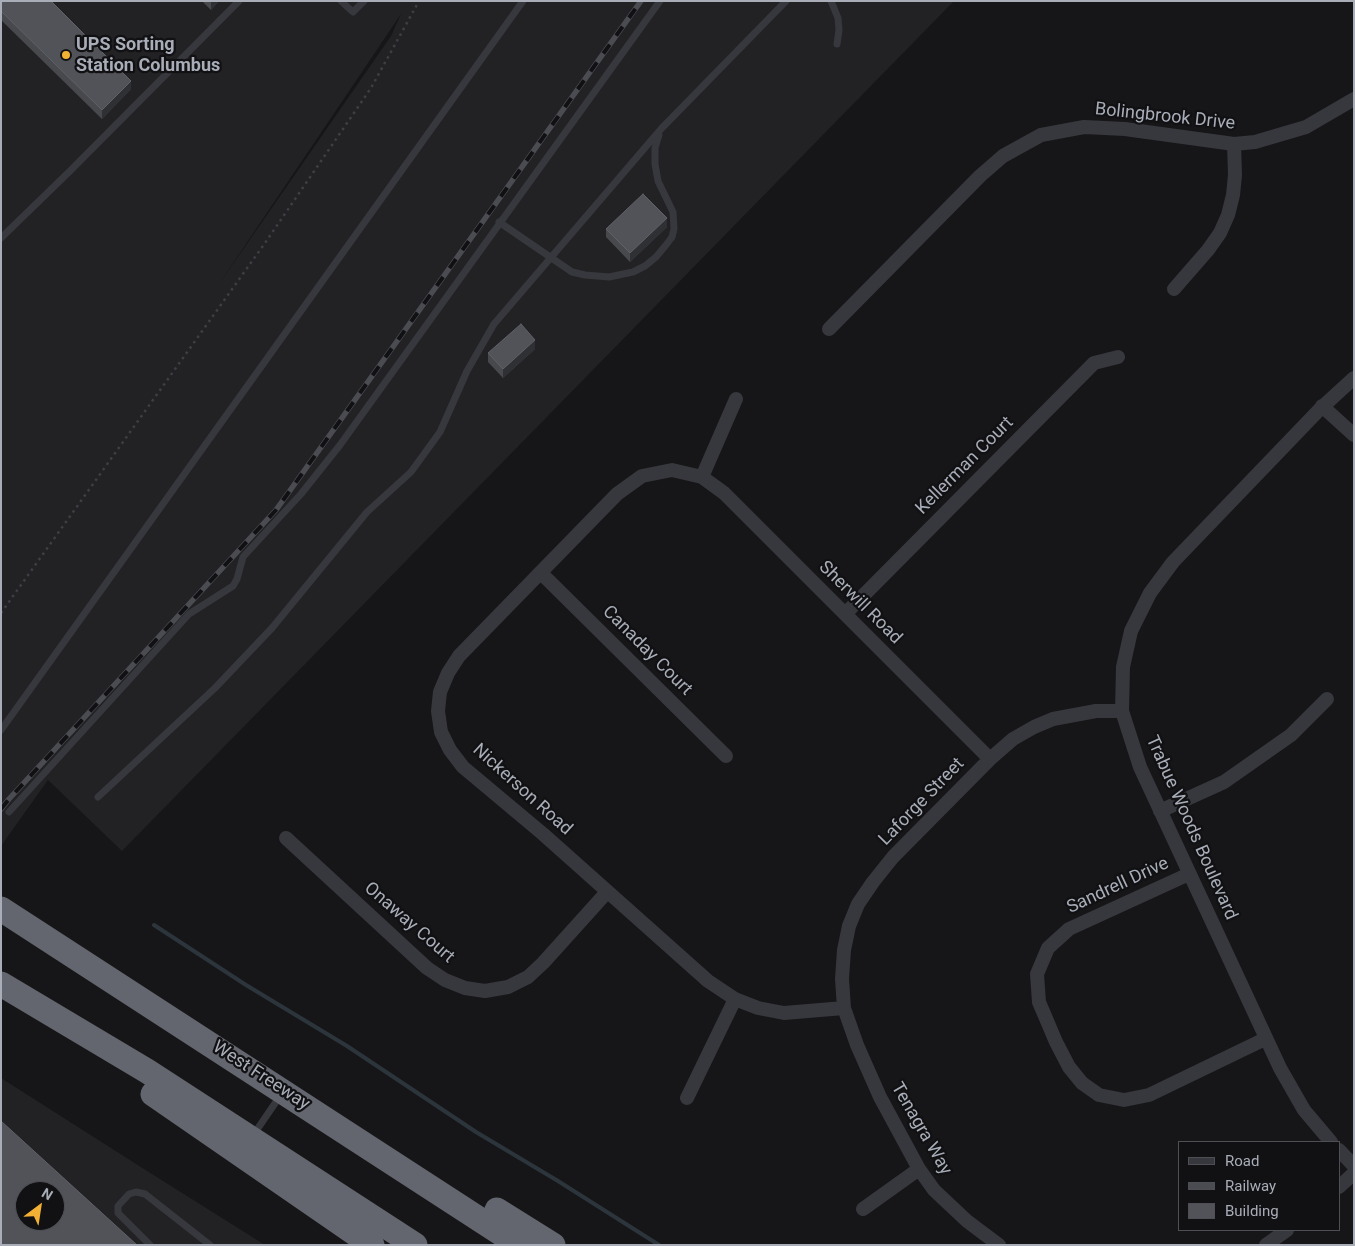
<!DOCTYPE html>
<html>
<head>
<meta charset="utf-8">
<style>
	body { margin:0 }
	#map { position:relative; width:1355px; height:1246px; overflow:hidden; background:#161618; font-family:Roboto,sans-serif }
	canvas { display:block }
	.frame { position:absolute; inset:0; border:2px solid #a8adb8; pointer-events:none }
	.legend { position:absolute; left:1178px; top:1141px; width:162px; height:90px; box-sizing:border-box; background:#111113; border:1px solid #4d4f55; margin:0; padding:6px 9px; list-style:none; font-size:15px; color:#a8adb8 }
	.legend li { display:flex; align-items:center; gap:10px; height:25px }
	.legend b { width:25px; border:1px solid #4d4f55 }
	.north { position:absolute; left:15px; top:1181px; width:50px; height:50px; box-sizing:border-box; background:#111113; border:1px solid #4d4f55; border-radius:50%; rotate:31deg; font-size:14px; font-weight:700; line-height:20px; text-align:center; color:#a8adb8 }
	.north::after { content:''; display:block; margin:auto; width:18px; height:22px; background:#f2b134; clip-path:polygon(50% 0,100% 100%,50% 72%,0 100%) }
</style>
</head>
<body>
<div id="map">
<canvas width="1355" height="1246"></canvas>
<div class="frame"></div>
<ul class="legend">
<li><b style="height:6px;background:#37383d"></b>Road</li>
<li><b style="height:6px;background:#4a4c52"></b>Railway</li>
<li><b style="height:14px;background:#525359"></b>Building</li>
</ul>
<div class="north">N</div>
</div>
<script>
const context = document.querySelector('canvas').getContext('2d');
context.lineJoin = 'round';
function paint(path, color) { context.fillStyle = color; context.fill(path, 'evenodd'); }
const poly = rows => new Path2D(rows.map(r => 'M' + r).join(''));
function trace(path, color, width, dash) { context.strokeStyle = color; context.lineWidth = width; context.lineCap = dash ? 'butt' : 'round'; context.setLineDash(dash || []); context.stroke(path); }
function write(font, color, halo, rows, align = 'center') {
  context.font = font + ' Roboto,sans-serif'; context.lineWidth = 4.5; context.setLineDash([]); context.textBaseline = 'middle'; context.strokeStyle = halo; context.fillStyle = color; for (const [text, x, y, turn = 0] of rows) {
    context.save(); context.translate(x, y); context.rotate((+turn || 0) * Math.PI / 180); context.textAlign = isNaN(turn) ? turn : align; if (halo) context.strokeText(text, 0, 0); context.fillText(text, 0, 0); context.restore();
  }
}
const built = poly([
	[1,1,954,1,122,851,48,780,1,846],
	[401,14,391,36,219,284],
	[1,1078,144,1169,265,1245,1,1245],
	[25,1191,55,1191,55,1221,25,1221]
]);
const stream = poly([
	[154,925,246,985,347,1046,476,1132,558,1181,659,1245]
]);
const path = poly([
	[1,613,265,243,371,88,419,1]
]);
const lane = poly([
	[341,1,353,12,364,1],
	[831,1,838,18,839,30,837,44],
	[499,222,572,272,585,275,609,277,633,272,645,266,656,257,666,245,672,237,674,229,673,212,658,181,655,164,655,148,659,135],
	[1,238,69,172,239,1],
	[1,730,523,1],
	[98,797,215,688,272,628,367,512,411,472,440,432,467,371,494,324,661,129,786,1],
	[9,812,189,614,233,586,237,579,243,557,301,494,340,445,660,1],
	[254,1134,280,1096],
	[150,1245,118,1213,118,1206,129,1194,136,1192,145,1194,210,1245]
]);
const street = poly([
	[1174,289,1208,250,1220,233,1228,215,1233,195,1235,175,1234,144],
	[829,329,980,176,1003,156,1041,135,1084,127,1125,129,1234,144,1255,142,1306,127,1354,99],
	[1322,406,1354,435],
	[702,477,736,399],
	[541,573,726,756],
	[845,614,1094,363,1118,357],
	[1160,811,1224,782,1291,735,1327,699],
	[286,838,427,968,445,980,465,988,485,991,508,987,528,977,543,963,607,892],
	[1189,874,1069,929,1048,948,1037,974,1039,1002,1056,1042,1069,1067,1082,1083,1099,1095,1124,1100,1149,1095,1265,1039],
	[844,1008,784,1013,758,1008,735,999,708,981,543,834,463,767,450,750,441,732,438,711,440,692,448,673,459,656,617,494,642,476,672,470,702,477,724,493,990,759],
	[687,1098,735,999],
	[1331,1142,1304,1110,1280,1068,1140,767,1122,711,1123,667,1131,631,1150,593,1173,562,1319,410,1354,378],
	[1339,1150,1354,1166],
	[1339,1187,1354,1173],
	[863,1209,919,1169],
	[999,1245,967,1221,934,1190,919,1169,880,1097,857,1045,844,1008,842,979,844,950,849,926,858,904,873,882,893,857,990,759,1013,739,1034,727,1053,719,1096,711,1122,711],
	[1266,1245,1287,1230]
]);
const highway = poly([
	[1,909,519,1245],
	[1,984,147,1071,415,1245],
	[153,1094,372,1245],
	[497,1210,553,1245]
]);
const rail = poly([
	[1,809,9,799,276,510,641,1]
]);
const wall = poly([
	[1,1,131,89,102,119,1,20],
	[202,1,219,1,211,10],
	[667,227,630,262,606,237,606,229],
	[535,349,503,378,488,362,488,353]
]);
const shadedWall = poly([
	[211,1,219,1,211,10],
	[131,81,131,89,102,119,102,110],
	[667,218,667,227,630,262,630,253],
	[535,340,535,349,503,378,503,369]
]);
const building = poly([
	[1,1,51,1,131,81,102,110,1,11,1,1],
	[643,194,667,218,630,253,606,229,643,194],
	[521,324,535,340,503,369,488,353,521,324],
	[1,1121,137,1245,1,1245,1,1121],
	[25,1191,55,1191,55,1221,25,1221,25,1191]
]);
const markers = [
	[66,55,5,"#f2b134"]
];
const poiNames = [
	["UPS Sorting",76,45],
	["Station Columbus",76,66]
];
const streetNames = [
	["Bolingbrook Drive",1165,117,6],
	["Kellerman Court",965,466,-45],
	["Sherwill Road",860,603,45],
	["Canaday Court",647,651,45],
	["Nickerson Road",522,790,42],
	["Laforge Street",922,802,-46],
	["Trabue Woods Boulevard",1191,828,66],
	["Sandrell Drive",1118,886,-25],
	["Onaway Court",409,923,41],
	["West Freeway",261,1076,33],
	["Tenagra Way",921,1129,60]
];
paint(built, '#222225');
trace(stream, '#2c353c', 4);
trace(path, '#3d3f44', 2.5, [2.5, 4]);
trace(lane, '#37383d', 7);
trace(street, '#37383d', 14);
trace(highway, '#63666e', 25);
trace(rail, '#4a4c52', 5.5);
trace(rail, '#111113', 4, [11]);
paint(wall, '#47494d');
paint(shadedWall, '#2f3033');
paint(building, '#525359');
trace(building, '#5f6168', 1);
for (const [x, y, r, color] of markers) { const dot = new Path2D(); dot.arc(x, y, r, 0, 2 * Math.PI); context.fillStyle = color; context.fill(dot); trace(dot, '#111113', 2); }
write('bold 18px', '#a8adb8', '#111113', poiNames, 'left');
write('18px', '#a8adb8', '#111113', streetNames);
</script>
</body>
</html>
